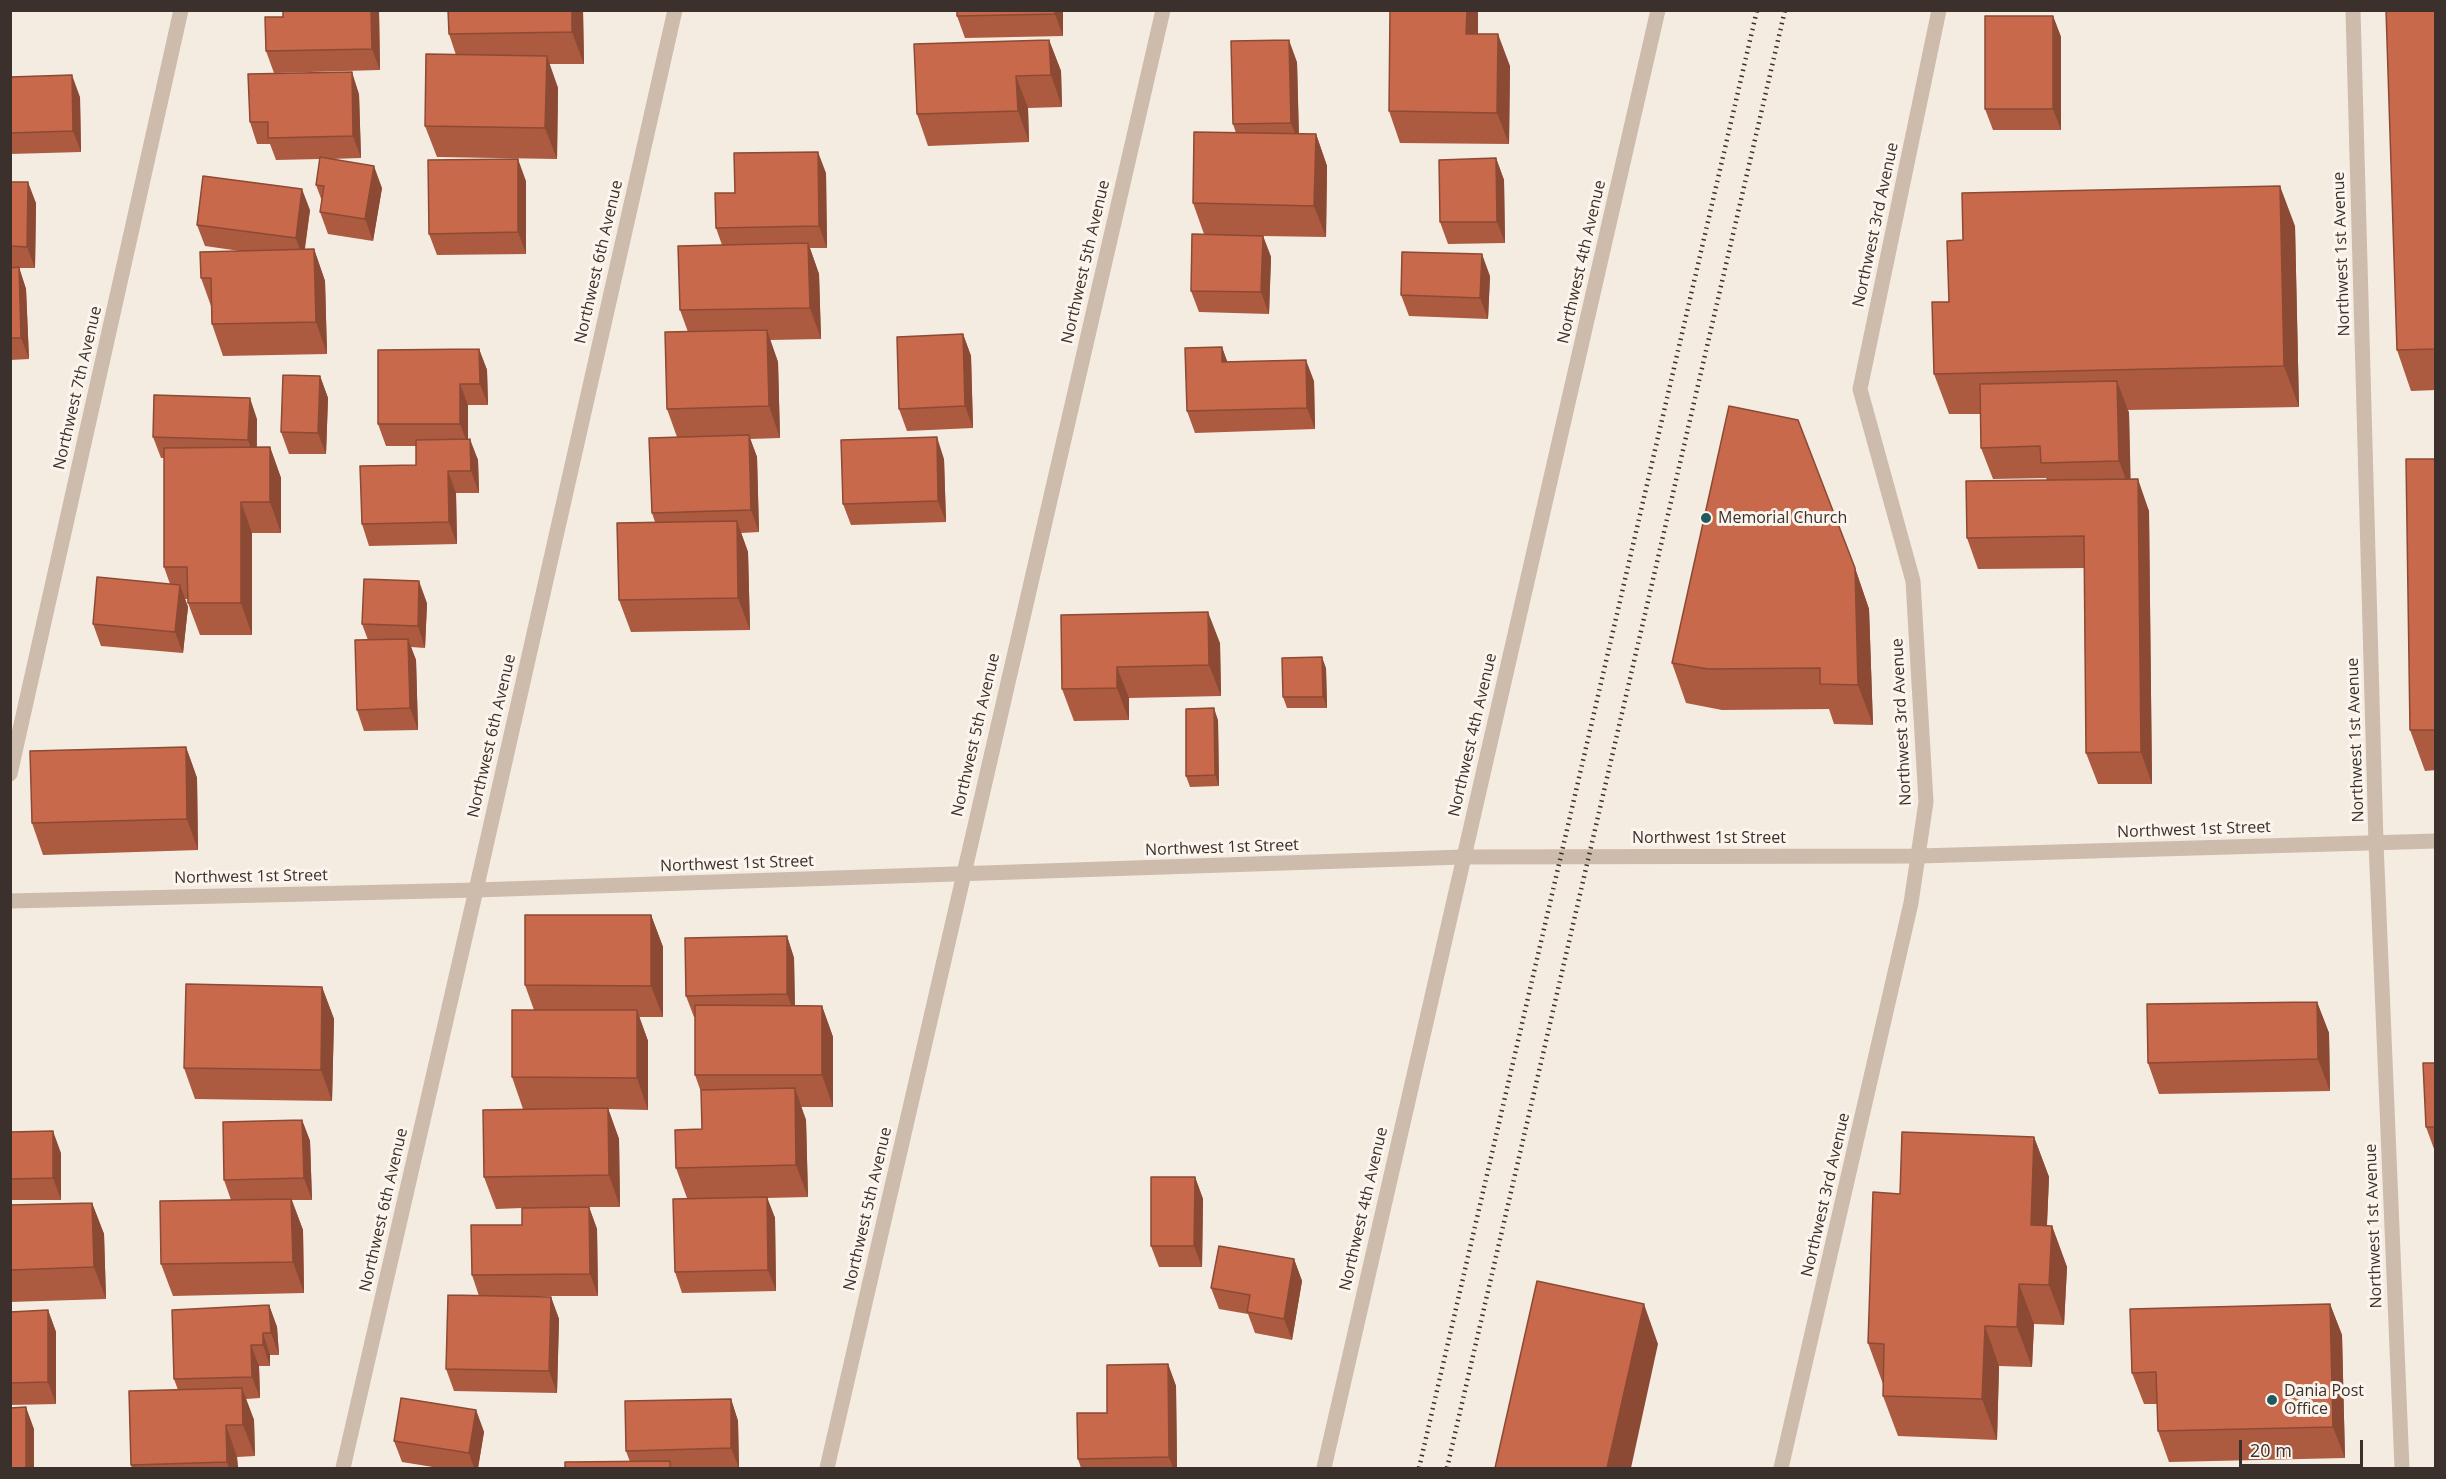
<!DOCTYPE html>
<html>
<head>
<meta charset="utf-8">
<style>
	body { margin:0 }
	#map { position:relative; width:2446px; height:1479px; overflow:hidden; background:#f4ebe1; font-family:"Open Sans",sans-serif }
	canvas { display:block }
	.frame { position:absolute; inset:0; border:12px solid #3b302b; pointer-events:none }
	.scale { position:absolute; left:2239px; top:1440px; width:124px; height:27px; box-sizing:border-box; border:3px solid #3b302b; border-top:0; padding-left:8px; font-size:18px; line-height:21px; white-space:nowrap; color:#3b302b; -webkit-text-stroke:4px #fbf5ee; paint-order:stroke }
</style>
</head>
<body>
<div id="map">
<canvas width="2446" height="1479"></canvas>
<div class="frame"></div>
<div class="scale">20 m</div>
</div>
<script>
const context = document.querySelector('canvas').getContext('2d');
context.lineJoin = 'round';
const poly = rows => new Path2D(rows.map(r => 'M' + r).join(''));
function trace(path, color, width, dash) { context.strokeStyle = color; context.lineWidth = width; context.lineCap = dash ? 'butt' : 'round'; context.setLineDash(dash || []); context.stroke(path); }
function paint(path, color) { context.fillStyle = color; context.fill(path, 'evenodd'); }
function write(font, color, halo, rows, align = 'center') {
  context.font = font + ' "Open Sans",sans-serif'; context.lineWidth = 6; context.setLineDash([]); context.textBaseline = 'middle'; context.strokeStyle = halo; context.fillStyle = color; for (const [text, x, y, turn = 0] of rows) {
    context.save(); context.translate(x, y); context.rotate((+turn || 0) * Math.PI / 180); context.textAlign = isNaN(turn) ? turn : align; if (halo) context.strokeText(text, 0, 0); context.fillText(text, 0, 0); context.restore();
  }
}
const minor = poly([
	[2353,10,2376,843,2402,1468],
	[10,774,181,10],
	[343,1468,476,890,675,10],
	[827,1468,1163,10],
	[1324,1468,1658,10],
	[1781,1468,1911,903,1926,802,1913,581,1860,389,1939,10]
]);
const tertiary = poly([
	[10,901,476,890,1463,857,1919,856,2436,841]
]);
const rail = poly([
	[1419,1468,1757,10],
	[1447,1468,1785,10]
]);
const wall = poly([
	[283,10,379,10,380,70,274,73,266,51,283,17],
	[583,10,584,64,549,64,558,88,557,159,437,157,425,126,456,55,449,34],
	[1063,10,1063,36,965,38,957,16],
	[1390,10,1478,10,1478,34,1510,66,1509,144,1400,143,1389,111],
	[2436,10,2436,390,2411,391,2397,350],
	[2053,16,2061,37,2061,130,1993,130,1985,109],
	[1049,40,1061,71,1062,107,1028,108,1029,142,928,146,917,114],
	[1297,62,1299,134,1316,134,1327,166,1326,237,1263,236,1271,257,1269,314,1199,312,1191,291,1204,234,1193,203,1236,133,1233,124],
	[10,77,80,97,81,152,10,154],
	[359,94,361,158,331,159,382,188,373,241,328,234,320,212,322,201,316,185,320,159,276,160,270,144,257,144,250,122],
	[1496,158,1504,180,1505,243,1448,244,1440,222],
	[826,173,827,248,810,248,819,274,821,339,770,340,778,362,780,438,750,439,757,457,759,532,741,533,748,552,750,630,631,632,619,600,655,522,652,513,677,437,667,409,688,332,680,310,722,245,716,228,735,193],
	[526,181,526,254,437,255,429,234],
	[10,182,36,203,35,268,19,268,26,289,29,359,10,360],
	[310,210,305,249,314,249,325,281,327,354,223,356,212,324,211,306,201,278,240,251,205,246,197,225],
	[2295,226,2299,407,2128,410,2129,413,2130,479,2149,511,2152,784,2098,784,2086,753,2084,568,1978,569,1967,538,2047,480,2046,478,1993,479,1981,448,1980,414,1949,414,1934,374,1949,302],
	[1490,276,1488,319,1409,316,1401,295],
	[963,334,971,356,973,428,907,431,899,409],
	[1222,347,1227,362,1314,381,1315,429,1195,433,1187,411],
	[479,349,487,370,488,405,468,405,468,439,478,460,479,493,456,493,457,544,369,546,362,524,416,465,416,446,386,446,378,424],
	[320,376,328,398,326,454,289,454,281,432],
	[257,419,257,447,270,447,281,478,281,533,252,533,252,635,200,635,188,603,188,599,185,599,188,607,183,653,101,646,93,624,170,584,164,567,164,458,161,458,153,437],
	[944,459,946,522,851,525,843,504],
	[2436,459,2436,770,2425,771,2410,730],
	[1855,568,1869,609,1873,725,1834,724,1829,709,1722,710,1686,703,1672,663],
	[427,603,425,648,411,647,416,660,418,730,364,731,357,710,368,640,362,624],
	[1061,615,1220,643,1221,696,1129,698,1129,720,1074,721,1062,689],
	[1326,668,1327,708,1287,708,1283,697],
	[1218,720,1219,786,1190,787,1186,776],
	[186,747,197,778,198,850,43,855,32,823],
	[651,915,663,947,663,1017,639,1017,648,1041,648,1110,608,1109,619,1139,620,1207,589,1207,597,1229,598,1296,492,1296,551,1297,559,1319,557,1393,454,1391,446,1369,479,1296,472,1275,522,1225,522,1208,496,1209,484,1177,523,1109,512,1077,534,1010,525,985],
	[787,936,794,958,795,1005,822,1006,833,1037,833,1107,801,1107,806,1120,808,1197,767,1198,775,1218,776,1291,682,1293,675,1272,687,1198,676,1168,702,1129,701,1092,695,1075,695,1017,694,1017,686,996],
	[322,987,334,1019,332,1101,195,1099,184,1068],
	[2317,1002,2329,1033,2330,1091,2159,1094,2148,1063],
	[2436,1063,2436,1149,2434,1149,2426,1127],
	[302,1120,310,1141,312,1200,292,1200,303,1230,304,1293,173,1296,161,1264,231,1200,224,1180],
	[10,1132,61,1153,61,1200,10,1200],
	[2034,1137,2049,1177,2047,1226,2052,1226,2067,1267,2064,1325,2034,1324,2032,1367,1999,1366,1997,1440,1898,1436,1883,1396,1883,1384,1868,1343,1900,1194],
	[1195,1177,1203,1199,1202,1267,1159,1267,1151,1246],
	[92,1203,104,1234,106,1299,10,1302,10,1205],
	[1294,1259,1302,1281,1292,1340,1255,1333,1248,1314,1219,1309,1211,1288],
	[2330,1304,2342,1335,2345,1458,2169,1462,2158,1431,2157,1404,2144,1404,2132,1373],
	[269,1305,277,1327,279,1355,270,1355,270,1366,259,1366,260,1398,246,1399,254,1420,255,1456,237,1457,238,1468,132,1468,131,1465,178,1390,174,1379],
	[48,1310,56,1332,56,1404,10,1405,10,1312],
	[1168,1364,1176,1386,1177,1468,1081,1468,1078,1459,1107,1413],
	[731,1399,738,1421,739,1468,565,1468,630,1462,626,1451],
	[476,1410,484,1432,478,1468,439,1468,402,1462,394,1441]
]);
const shadedWall = poly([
	[371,10,379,10,380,70,372,49],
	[572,10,583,10,584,64,572,32],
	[1055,10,1063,10,1063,36,1055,14],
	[1467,10,1478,10,1478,66,1466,34],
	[2053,16,2061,37,2061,130,2053,109],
	[1498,34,1510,66,1509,144,1497,113],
	[1049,40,1061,71,1062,107,1051,75],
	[1289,40,1297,62,1299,145,1291,123],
	[547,56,558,88,557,159,545,128],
	[352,72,359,94,361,158,353,136],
	[72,75,80,97,81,152,73,131],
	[1016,76,1028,108,1029,142,1018,111],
	[1316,134,1327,166,1326,237,1314,206],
	[818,152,826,173,827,248,819,226],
	[1496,158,1504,180,1505,243,1497,222],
	[518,159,526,181,526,254,518,232],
	[374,166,382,188,373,241,365,219],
	[28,182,36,203,35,268,27,247],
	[2280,186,2295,226,2299,407,2284,366],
	[302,189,310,210,303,259,296,238],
	[1263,236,1271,257,1269,314,1261,292],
	[808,243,819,274,821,339,810,308],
	[314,249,325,281,327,354,316,322],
	[1482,254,1490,276,1488,319,1480,298],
	[19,267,26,289,29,359,21,338],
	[767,330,778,362,780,438,769,406],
	[963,334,971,356,973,428,965,406],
	[1222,347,1230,369,1222,362],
	[479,349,487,370,488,405,480,384],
	[1306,360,1314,381,1315,429,1307,408],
	[320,376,328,398,326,454,318,433],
	[2117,381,2129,413,2131,493,2119,461],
	[460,384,468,405,468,445,460,424],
	[250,398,257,419,256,461,248,440],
	[749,435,757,457,759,532,751,510],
	[937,437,944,459,946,522,938,501],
	[470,439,478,460,479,493,471,471],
	[270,447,281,478,281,533,270,502],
	[448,471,456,493,457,544,449,522],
	[2138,479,2149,511,2152,784,2141,752],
	[241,502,252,533,252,635,241,603],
	[737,521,748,552,750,630,738,598],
	[1855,568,1869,609,1873,725,1858,685],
	[419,581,427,603,425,648,418,626],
	[180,585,188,607,183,653,175,632],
	[1208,612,1220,643,1221,696,1209,665],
	[408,639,416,660,418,730,410,708],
	[1322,657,1326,668,1327,708,1323,697],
	[1117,667,1129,698,1129,720,1117,688],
	[1214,708,1218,720,1219,786,1215,775],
	[186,747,197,778,198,850,187,819],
	[651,915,663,947,663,1017,651,986],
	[787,936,794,958,795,1016,787,994],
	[322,987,334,1019,332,1101,321,1070],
	[2317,1002,2329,1033,2330,1091,2318,1059],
	[822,1006,833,1037,833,1107,822,1075],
	[637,1010,648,1041,648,1110,637,1078],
	[795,1088,806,1120,808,1197,796,1165],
	[608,1108,619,1139,620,1207,609,1175],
	[302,1120,310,1141,312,1200,304,1178],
	[53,1131,61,1153,61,1200,53,1178],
	[2034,1137,2049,1177,2045,1266,2031,1225],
	[1195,1177,1203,1199,1202,1267,1194,1246],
	[767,1197,775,1218,776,1291,768,1270],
	[291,1199,303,1230,304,1293,293,1262],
	[92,1203,104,1234,106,1299,94,1267],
	[589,1207,597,1229,598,1296,590,1274],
	[2052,1226,2067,1267,2064,1325,2049,1285],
	[1294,1259,1302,1281,1292,1340,1284,1319],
	[2019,1284,2034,1324,2032,1367,2017,1327],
	[551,1297,559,1319,557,1393,549,1371],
	[1644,1304,1658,1344,1631,1468,1607,1468],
	[2330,1304,2342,1335,2345,1458,2333,1427],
	[269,1305,277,1327,279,1355,271,1333],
	[48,1310,56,1332,56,1404,48,1382],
	[1985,1326,1999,1366,1997,1440,1982,1399],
	[263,1333,270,1355,270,1366,263,1345],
	[251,1345,259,1366,260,1398,252,1377],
	[1168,1364,1176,1386,1177,1468,1173,1468,1169,1457],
	[242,1388,254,1420,255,1456,243,1425],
	[731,1399,738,1421,739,1468,731,1448],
	[26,1407,34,1429,34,1468,26,1468],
	[476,1410,484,1432,478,1468,474,1468,469,1453],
	[226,1425,237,1457,238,1468,229,1468,227,1462]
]);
const building = poly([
	[283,10,371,10,372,49,266,51,265,17,283,17,283,10],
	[448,10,572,10,572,32,449,34,448,10],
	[957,10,1055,10,1055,14,957,16,957,10],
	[1390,10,1467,10,1466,34,1498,34,1497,113,1389,111,1390,10],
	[2386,10,2436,10,2436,349,2397,350,2386,10],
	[1985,16,2053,16,2053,109,1985,109,1985,16],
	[1049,40,1051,75,1016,76,1018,111,917,114,914,44,1049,40],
	[1289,40,1291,123,1233,124,1231,41,1289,40],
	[426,54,547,56,545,128,425,126,426,54],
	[352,72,353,136,268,138,268,122,250,122,248,74,352,72],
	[72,75,73,131,10,133,10,77,72,75],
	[1194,132,1316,134,1314,206,1193,203,1194,132],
	[818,152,819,226,716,228,715,193,735,193,734,153,818,152],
	[320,157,374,166,365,219,320,212,324,186,316,185,320,157],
	[1496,158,1497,222,1440,222,1439,160,1496,158],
	[518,159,518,232,429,234,428,160,518,159],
	[203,176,302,189,296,238,197,225,203,176],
	[10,182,28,182,27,247,10,246,10,182],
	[2280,186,2284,366,1934,374,1932,302,1949,302,1947,241,1963,240,1962,193,2280,186],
	[1192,234,1263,236,1261,292,1191,291,1192,234],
	[808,243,810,308,680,310,678,246,808,243],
	[314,249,316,322,212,324,211,278,201,278,200,252,314,249],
	[1402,252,1482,254,1480,298,1401,295,1402,252],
	[19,267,21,338,10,338,10,268,19,267],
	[767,330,769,406,667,409,665,332,767,330],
	[963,334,965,406,899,409,897,337,963,334],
	[1222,347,1222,362,1306,360,1307,408,1187,411,1185,348,1222,347],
	[479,349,480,384,460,384,460,424,378,424,378,350,479,349],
	[283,375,320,376,318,433,281,432,283,375],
	[2117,381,2119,461,2041,463,2040,446,1981,448,1980,384,2117,381],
	[154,395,250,398,248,440,153,437,154,395],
	[1729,406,1798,420,1855,568,1858,685,1820,684,1820,668,1708,669,1672,663,1729,406],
	[749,435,751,510,652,513,649,438,749,435],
	[937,437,938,501,843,504,841,440,937,437],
	[470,439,471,471,448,471,449,522,362,524,360,466,416,465,416,440,470,439],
	[270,447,270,502,241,502,241,603,188,603,187,567,164,567,164,448,270,447],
	[2406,459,2436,459,2436,730,2410,730,2406,459],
	[2138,479,2141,752,2086,753,2084,536,1967,538,1966,481,2138,479],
	[737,521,738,598,619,600,617,523,737,521],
	[97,577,180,585,175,632,93,624,97,577],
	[364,579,419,581,418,626,362,624,364,579],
	[1208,612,1209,665,1117,667,1117,688,1062,689,1061,615,1208,612],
	[408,639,410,708,357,710,355,640,408,639],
	[1322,657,1323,697,1283,697,1282,658,1322,657],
	[1214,708,1215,775,1186,776,1186,709,1214,708],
	[186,747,187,819,32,823,30,751,186,747],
	[525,915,651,915,651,986,525,985,525,915],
	[787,936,787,994,686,996,685,938,787,936],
	[186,984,322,987,321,1070,184,1068,186,984],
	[2317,1002,2318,1059,2148,1063,2147,1004,2317,1002],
	[695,1005,822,1006,822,1075,695,1075,695,1005],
	[512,1010,637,1010,637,1078,512,1077,512,1010],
	[2423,1063,2436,1063,2436,1127,2426,1127,2423,1063],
	[795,1088,796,1165,676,1168,675,1130,702,1129,701,1090,795,1088],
	[608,1108,609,1175,484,1177,483,1110,608,1108],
	[302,1120,304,1178,224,1180,223,1122,302,1120],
	[53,1131,53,1178,10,1179,10,1132,53,1131],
	[1902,1132,2034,1137,2031,1225,2052,1226,2049,1285,2019,1284,2017,1327,1985,1326,1982,1399,1883,1396,1884,1344,1868,1343,1873,1192,1900,1194,1902,1132],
	[1151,1177,1195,1177,1194,1246,1151,1246,1151,1177],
	[767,1197,768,1270,675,1272,673,1199,767,1197],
	[291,1199,293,1262,161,1264,160,1201,291,1199],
	[92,1203,94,1267,10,1270,10,1205,92,1203],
	[589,1207,590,1274,472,1275,471,1225,522,1225,522,1208,589,1207],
	[1219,1246,1294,1259,1284,1319,1247,1312,1250,1295,1211,1288,1219,1246],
	[1537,1281,1644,1304,1607,1468,1495,1468,1537,1281],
	[448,1295,551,1297,549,1371,446,1369,448,1295],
	[2330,1304,2333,1427,2158,1431,2156,1372,2132,1373,2130,1309,2330,1304],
	[269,1305,271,1333,263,1333,263,1345,251,1345,252,1377,174,1379,172,1310,269,1305],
	[48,1310,48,1382,10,1383,10,1312,48,1310],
	[1168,1364,1169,1457,1078,1459,1077,1413,1107,1413,1107,1365,1168,1364],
	[242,1388,243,1425,226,1425,227,1462,131,1465,129,1391,242,1388],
	[401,1398,476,1410,469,1453,394,1441,401,1398],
	[731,1399,731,1448,626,1451,625,1401,731,1399],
	[26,1407,26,1468,10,1468,10,1408,26,1407],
	[670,1461,670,1468,565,1468,565,1462,670,1461]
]);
const markers = [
	[1706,518,6,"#1f5a5e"],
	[2272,1400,6,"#1f5a5e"]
];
const streetNames = [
	["Northwest 3rd Avenue",1876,225,-78],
	["Northwest 1st Avenue",2342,254,-92],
	["Northwest 6th Avenue",599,262,-77],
	["Northwest 5th Avenue",1086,262,-77],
	["Northwest 4th Avenue",1582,262,-77],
	["Northwest 7th Avenue",78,388,-77],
	["Northwest 3rd Avenue",1902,722,-93],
	["Northwest 5th Avenue",976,735,-77],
	["Northwest 4th Avenue",1473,735,-77],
	["Northwest 6th Avenue",492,736,-77],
	["Northwest 1st Avenue",2356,740,-92],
	["Northwest 1st Street",2194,830,-2],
	["Northwest 1st Street",1709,838],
	["Northwest 1st Street",1222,848,-2],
	["Northwest 1st Street",737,864,-2],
	["Northwest 1st Street",251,877,-1],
	["Northwest 3rd Avenue",1826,1195,-77],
	["Northwest 5th Avenue",868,1209,-77],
	["Northwest 4th Avenue",1364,1209,-77],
	["Northwest 6th Avenue",384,1210,-77],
	["Northwest 1st Avenue",2374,1226,-92]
];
const poiNames = [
	["Memorial Church",1718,518],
	["Dania Post",2284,1391],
	["Office",2284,1409]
];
trace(minor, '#cdbbac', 15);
trace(tertiary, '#cdbbac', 15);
trace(rail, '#3b302b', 4.5, [1.5, 4.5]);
paint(wall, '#ac5a40');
paint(shadedWall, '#8c4a34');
paint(building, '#c8694b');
trace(building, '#8c4a34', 1.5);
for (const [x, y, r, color] of markers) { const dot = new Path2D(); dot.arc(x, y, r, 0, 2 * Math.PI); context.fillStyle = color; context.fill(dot); trace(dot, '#fbf5ee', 2); }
write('16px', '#3b302b', '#fbf5ee', streetNames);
write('16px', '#3b302b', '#fbf5ee', poiNames, 'left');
</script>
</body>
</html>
